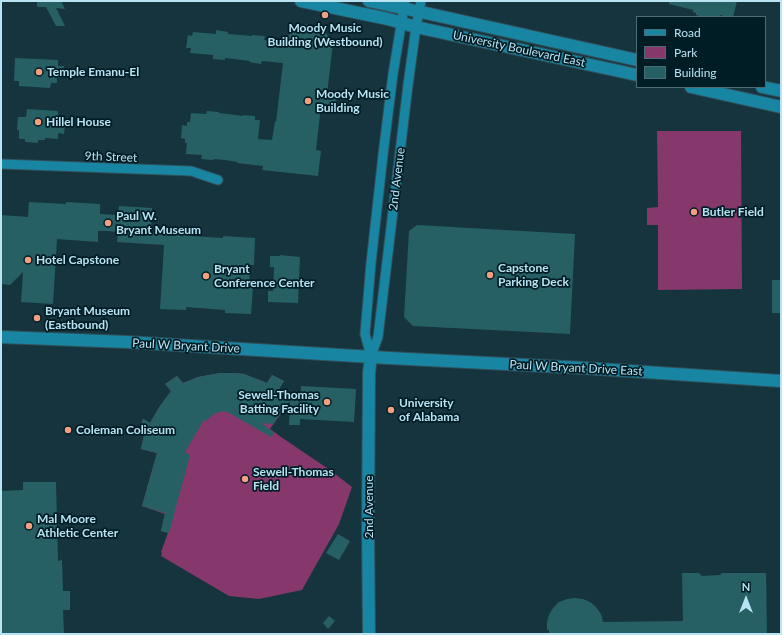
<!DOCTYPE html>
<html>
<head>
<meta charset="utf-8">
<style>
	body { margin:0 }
	#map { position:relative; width:782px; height:635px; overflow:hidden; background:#16343e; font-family:Lato,sans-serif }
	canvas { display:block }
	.frame { position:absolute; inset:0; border:2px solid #b7e3f3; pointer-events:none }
	.legend { position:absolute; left:636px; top:16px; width:130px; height:72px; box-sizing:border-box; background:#001c25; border:1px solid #496c77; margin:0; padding:5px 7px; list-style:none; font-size:12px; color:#b7e3f3 }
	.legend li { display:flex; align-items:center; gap:8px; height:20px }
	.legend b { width:20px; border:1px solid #496c77 }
	.north { position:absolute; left:726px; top:579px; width:40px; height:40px; -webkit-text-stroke:3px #001c25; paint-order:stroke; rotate:0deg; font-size:11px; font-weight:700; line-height:16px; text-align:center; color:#b7e3f3 }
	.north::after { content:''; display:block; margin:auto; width:14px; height:18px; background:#b7e3f3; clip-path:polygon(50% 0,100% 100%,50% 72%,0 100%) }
</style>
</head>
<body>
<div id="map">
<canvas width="782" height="635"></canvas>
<div class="frame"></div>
<ul class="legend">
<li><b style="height:5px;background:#1885a2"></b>Road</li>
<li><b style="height:11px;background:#86386d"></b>Park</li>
<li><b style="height:11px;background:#266064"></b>Building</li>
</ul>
<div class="north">N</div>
</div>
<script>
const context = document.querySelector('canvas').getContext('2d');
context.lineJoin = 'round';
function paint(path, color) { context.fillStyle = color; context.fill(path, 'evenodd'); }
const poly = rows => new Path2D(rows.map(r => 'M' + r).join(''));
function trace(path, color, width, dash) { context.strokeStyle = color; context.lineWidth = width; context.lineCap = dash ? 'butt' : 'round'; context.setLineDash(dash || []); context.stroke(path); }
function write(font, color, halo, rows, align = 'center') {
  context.font = font + ' Lato,sans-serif'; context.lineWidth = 3.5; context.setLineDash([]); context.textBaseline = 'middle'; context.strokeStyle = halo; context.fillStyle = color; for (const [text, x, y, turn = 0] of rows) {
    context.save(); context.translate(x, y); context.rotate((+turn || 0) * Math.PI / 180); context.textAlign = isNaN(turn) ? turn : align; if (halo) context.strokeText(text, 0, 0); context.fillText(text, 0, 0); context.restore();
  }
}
const green = poly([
	[657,131,741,131,742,289,658,290,658,225,647,225,647,208,658,207],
	[220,373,234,373,244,374,267,383,272,375,284,381,279,389,292,398,270,429,284,439,330,470,352,487,339,524,302,590,259,599,229,596,161,556,162,553,161,552,168,533,161,531,165,514,142,506,157,453,141,449,144,435,138,432,143,419,150,423,160,406,171,391,165,384,177,376,183,383,198,377]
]);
const building = poly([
	[37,1,61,1,65,9,56,8,65,26,56,26,46,7,37,7],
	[669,1,737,1,733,17,727,17,720,15,720,17,699,17,699,16,696,15,696,13,693,12,693,10,669,4],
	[302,24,321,27,333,42,327,95,337,96,336,108,321,106,316,150,321,151,318,176,262,170,263,166,237,163,238,162,225,160,214,159,213,160,201,159,202,155,186,154,187,143,185,143,185,139,181,138,182,125,187,126,187,122,190,122,191,113,206,114,207,111,219,112,219,113,243,116,243,115,255,116,255,120,260,120,258,139,272,140,275,121,276,122,283,63,262,61,261,64,249,62,250,61,225,58,225,60,213,59,213,55,190,53,191,48,186,48,188,35,192,36,193,32,216,34,216,30,228,32,228,34,252,36,252,35,265,36,264,40,285,42,286,37],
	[15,58,58,60,58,66,64,66,63,78,57,78,57,83,51,83,50,88,19,86,19,81,14,81],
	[27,109,58,111,58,119,59,119,59,124,65,125,64,134,58,133,58,139,45,138,45,140,38,140,38,143,25,142,25,139,19,139,19,130,17,130,18,117,26,117],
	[29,202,66,204,66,202,100,204,100,214,118,215,119,206,152,208,151,232,191,235,191,236,223,238,223,236,255,238,254,265,250,265,249,288,253,288,251,314,225,313,225,310,186,307,186,310,160,309,164,245,117,242,118,232,108,231,98,231,98,242,57,239,53,304,21,302,23,272,10,285,1,284,1,215,28,217],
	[417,225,575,234,570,334,413,326,404,317,409,231],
	[280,255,300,257,298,303,268,302,268,291,273,291,274,267,270,267,270,256,280,256],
	[772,280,781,280,781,313,772,313],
	[220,373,234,373,244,374,267,383,272,375,284,381,279,389,300,402,301,386,356,389,354,422,300,419,300,425,289,425,290,401,273,424,262,423,274,433,271,437,231,414,224,411,216,413,209,418,206,421,204,420,185,452,190,455,169,533,161,531,165,513,142,506,157,453,141,449,144,435,138,432,143,419,150,423,160,406,171,391,165,384,177,376,183,383,198,377],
	[23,482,56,482,58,561,62,560,63,591,70,591,70,610,63,610,64,634,1,634,1,491,23,490],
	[338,534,350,541,339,560,326,553],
	[682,573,699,573,702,576,720,575,722,573,766,573,767,634,549,634,549,630,547,630,547,622,549,615,553,608,559,602,567,599,575,598,583,599,590,602,596,607,601,614,603,622,683,621],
	[329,616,335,621,328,629,323,623]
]);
const street = poly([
	[1,164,191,171,218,180],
	[371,356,378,337,408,85,416,27,421,1],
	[371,356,365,334,371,263,383,155,393,74,405,1]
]);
const secondary = poly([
	[301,1,388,19,416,27,637,75],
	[369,1,430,14,637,60],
	[691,87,781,107],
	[762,87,781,91],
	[1,337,127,342,389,358,584,368,781,381],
	[369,634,368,529,369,373,371,356]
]);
const markers = [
	[325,15,4,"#f2a080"],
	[39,72,4,"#f2a080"],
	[308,101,4,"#f2a080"],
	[38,122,4,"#f2a080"],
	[694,212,4,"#f2a080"],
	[108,223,4,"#f2a080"],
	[28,260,4,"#f2a080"],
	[490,275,4,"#f2a080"],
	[206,276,4,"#f2a080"],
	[37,318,4,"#f2a080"],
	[327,402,4,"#f2a080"],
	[391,410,4,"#f2a080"],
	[68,430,4,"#f2a080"],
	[245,479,4,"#f2a080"],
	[29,526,4,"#f2a080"]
];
const poiNames = [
	["Moody Music",325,28,"center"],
	["Building (Westbound)",325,42,"center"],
	["Temple Emanu-El",47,72],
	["Moody Music",316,94],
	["Building",316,108],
	["Hillel House",46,122],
	["Butler Field",702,212],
	["Paul W.",116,216],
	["Bryant Museum",116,230],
	["Hotel Capstone",36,260],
	["Capstone",498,268],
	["Parking Deck",498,282],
	["Bryant",214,269],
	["Conference Center",214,283],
	["Bryant Museum",45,311],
	["(Eastbound)",45,325],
	["Sewell-Thomas",319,395,"right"],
	["Batting Facility",319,409,"right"],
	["University",399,403],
	["of Alabama",399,417],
	["Coleman Coliseum",76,430],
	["Sewell-Thomas",253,472],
	["Field",253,486],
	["Mal Moore",37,519],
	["Athletic Center",37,533]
];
const streetNames = [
	["University Boulevard East",519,49,12],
	["9th Street",111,157,2],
	["2nd Avenue",397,179,-83],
	["Paul W Bryant Drive",186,346,3],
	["Paul W Bryant Drive East",576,368,3],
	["2nd Avenue",369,507,-90]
];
paint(green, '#86386d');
paint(building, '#266064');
trace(street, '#30505b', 11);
trace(secondary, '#30505b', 14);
trace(street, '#1885a2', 9);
trace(secondary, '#1885a2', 12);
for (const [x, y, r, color] of markers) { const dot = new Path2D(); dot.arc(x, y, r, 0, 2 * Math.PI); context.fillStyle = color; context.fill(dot); trace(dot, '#001c25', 1.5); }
write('bold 12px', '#b7e3f3', '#001c25', poiNames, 'left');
write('12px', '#b7e3f3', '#001c25', streetNames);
</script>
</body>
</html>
